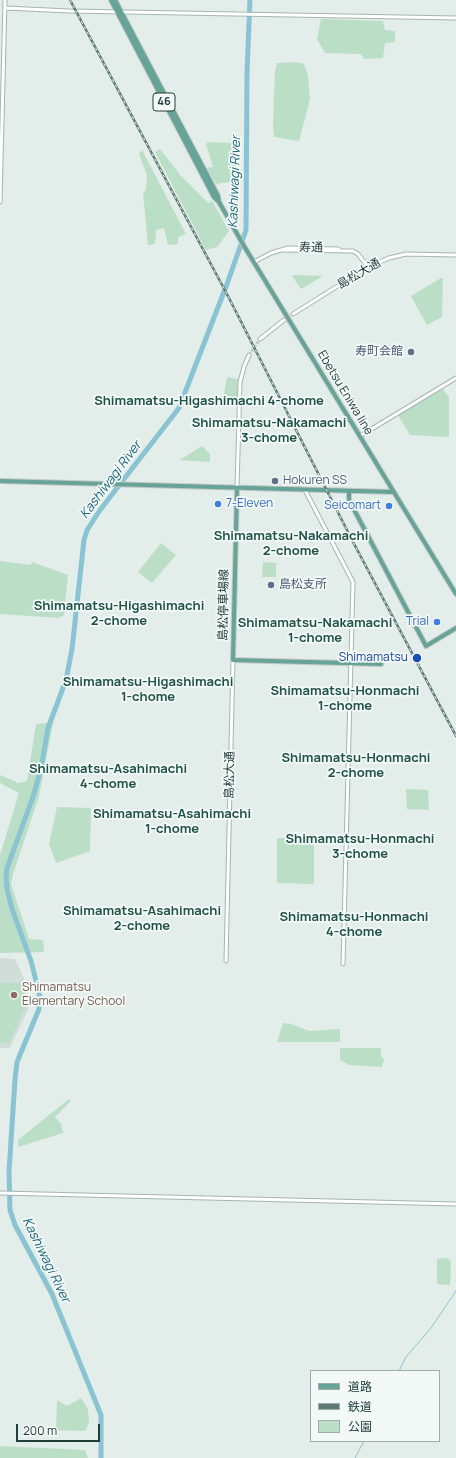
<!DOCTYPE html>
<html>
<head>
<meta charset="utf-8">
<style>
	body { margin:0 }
	#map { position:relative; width:456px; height:1458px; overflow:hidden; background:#e3ede9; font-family:Manrope,"Noto Sans JP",sans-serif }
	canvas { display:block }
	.legend { position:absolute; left:310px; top:1370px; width:130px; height:72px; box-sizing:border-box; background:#f3f9f7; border:1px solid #9faeab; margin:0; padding:5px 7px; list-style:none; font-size:12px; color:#223e39 }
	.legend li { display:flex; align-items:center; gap:8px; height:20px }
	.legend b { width:20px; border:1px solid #9faeab }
	.scale { position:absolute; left:16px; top:1424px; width:84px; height:18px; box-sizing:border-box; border:2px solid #223e39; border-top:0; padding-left:5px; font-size:12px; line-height:14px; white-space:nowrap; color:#223e39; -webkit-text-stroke:3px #f3f9f7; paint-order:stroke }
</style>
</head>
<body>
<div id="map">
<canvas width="456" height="1458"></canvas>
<ul class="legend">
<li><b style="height:5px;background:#67a397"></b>道路</li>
<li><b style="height:5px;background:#5d7a74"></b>鉄道</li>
<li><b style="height:11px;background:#bbdec7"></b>公園</li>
</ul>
<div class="scale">200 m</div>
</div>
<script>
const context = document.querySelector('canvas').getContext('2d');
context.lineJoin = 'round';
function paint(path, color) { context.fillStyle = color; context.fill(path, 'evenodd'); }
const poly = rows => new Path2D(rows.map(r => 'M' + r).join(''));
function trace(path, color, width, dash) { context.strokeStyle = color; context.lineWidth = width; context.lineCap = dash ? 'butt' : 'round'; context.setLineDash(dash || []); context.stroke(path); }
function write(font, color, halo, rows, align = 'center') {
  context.font = font + ' Manrope,"Noto Sans JP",sans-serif'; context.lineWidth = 3.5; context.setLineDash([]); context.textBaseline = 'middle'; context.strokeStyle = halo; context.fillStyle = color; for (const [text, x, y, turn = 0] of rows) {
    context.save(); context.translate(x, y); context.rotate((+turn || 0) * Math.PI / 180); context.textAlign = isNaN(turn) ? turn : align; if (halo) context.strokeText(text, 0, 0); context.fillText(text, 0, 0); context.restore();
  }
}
const built = poly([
	[0,958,15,959,26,983,29,1007,10,1048,0,1048]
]);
const green = poly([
	[321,19,383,21,385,30,395,31,395,42,385,43,383,58,364,59,361,54,325,53,317,39],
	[295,62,304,64,308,76,310,99,299,141,274,137,273,126,275,71,277,63],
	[238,138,236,177,231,177,230,182,216,184,206,168,213,167,206,144,208,142,230,143],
	[160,149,181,176,208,203,212,201,229,231,217,247,206,250,155,152],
	[142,150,186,234,178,237,178,244,168,245,164,228,156,230,155,244,148,245,143,193,146,190,147,175,139,154],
	[294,275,323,276,301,289,292,276],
	[441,278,443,278,442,317,427,325,411,296],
	[227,377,238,379,237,400,223,400],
	[442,388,449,397,449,437,410,435,398,415],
	[202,446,210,454,210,462,180,460],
	[161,543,176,555,152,583,138,572],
	[0,561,31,565,32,562,68,575,64,615,59,618,0,614],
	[263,562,276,563,276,577,262,577],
	[53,723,39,796,13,874,11,884,29,939,43,940,44,952,0,953,0,855,19,793,0,783,0,775,18,783,27,781,36,724],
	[406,789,428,790,429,810,407,809],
	[57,807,91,808,90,851,56,863,49,844],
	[314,837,314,883,313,884,277,883,277,839,279,838],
	[0,983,22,983,25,1008,9,1043,0,1043],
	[283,1023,291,1024,309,1031,340,1029,340,1042,277,1042],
	[340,1048,381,1048,381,1056,384,1059,382,1067,349,1065,340,1060],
	[69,1099,71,1101,55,1117,61,1124,63,1133,18,1147,18,1140],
	[448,1258,451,1262,450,1285,437,1284,437,1259],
	[81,1398,88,1409,89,1423,85,1431,56,1430,57,1400,67,1406],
	[0,1446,85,1450,88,1458,0,1458]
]);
const stream = poly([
	[399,1371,406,1357,431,1328,456,1291],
	[355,1458,364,1441]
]);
const river = poly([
	[101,1458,101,1415,52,1294,15,1225,10,1210,9,1172,15,1079,17,1062,39,1009,40,997,31,961,12,909,7,889,6,877,7,868,33,797,41,769,48,728,66,680,72,649,84,540,87,530,100,510,179,408,227,284,246,230,247,72,250,0]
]);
const minorTunnel = poly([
	[249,355,260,339]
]);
const minor = poly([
	[5,8,70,11,456,18],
	[0,202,5,0],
	[282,250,353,251,358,254,368,267],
	[254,262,271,253,288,248,338,249,341,251],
	[293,314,368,267,389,258,406,254,456,255],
	[260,339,284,320],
	[360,436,456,378],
	[237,488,240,382,244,367,249,355],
	[305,490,353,582,343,964],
	[226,961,233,660],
	[0,1193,456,1204]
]);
const major = poly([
	[111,0,214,197,219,202,244,246,456,594],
	[115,0,218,196,219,202],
	[0,481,394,492],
	[237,488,233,660,381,664],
	[349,491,349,500,426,646,456,628]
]);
const rail = poly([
	[70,0,229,298,352,540,456,736]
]);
const markers = [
	[411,352,4,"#5c6f8a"],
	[275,481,4,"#5c6f8a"],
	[218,504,4,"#3f7fe0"],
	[389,506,4,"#3f7fe0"],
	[271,585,4,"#5c6f8a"],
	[437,622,4,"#3f7fe0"],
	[417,658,5,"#1a4fb4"],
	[14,995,4,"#8d6e63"]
];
const shields = [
	[164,102,22]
];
const shieldNames = [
	["46",164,102]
];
const streetNames = [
	["寿通",311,248,1],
	["島松大通",359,274,-30],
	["Ebetsu Eniwa line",345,393,59],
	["島松停車場線",224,605,-89],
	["島松大通",230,775,-89]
];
const serviceNames = [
	["寿町会館",403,352,"right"],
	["Hokuren SS",283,481],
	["島松支所",279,585]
];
const shopNames = [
	["7-Eleven",226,504,"left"],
	["Seicomart",381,506],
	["Trial",429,622]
];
const transitNames = [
	["Shimamatsu",408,658]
];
const educationNames = [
	["Shimamatsu",22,988],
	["Elementary School",22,1002]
];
const waterNames = [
	["Kashiwagi River",235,182,-88],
	["Kashiwagi River",111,480,-53],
	["Kashiwagi River",46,1260,64]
];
const neighbourhoodNames = [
	["Shimamatsu-Higashimachi 4-chome",209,401],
	["Shimamatsu-Nakamachi",269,423],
	["3-chome",269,438],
	["Shimamatsu-Nakamachi",291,536],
	["2-chome",291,551],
	["Shimamatsu-Higashimachi",119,606],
	["2-chome",119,621],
	["Shimamatsu-Nakamachi",315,623],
	["1-chome",315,638],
	["Shimamatsu-Higashimachi",148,682],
	["1-chome",148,697],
	["Shimamatsu-Honmachi",345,691],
	["1-chome",345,706],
	["Shimamatsu-Honmachi",356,758],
	["2-chome",356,773],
	["Shimamatsu-Asahimachi",108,769],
	["4-chome",108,784],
	["Shimamatsu-Asahimachi",172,814],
	["1-chome",172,829],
	["Shimamatsu-Honmachi",360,839],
	["3-chome",360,854],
	["Shimamatsu-Asahimachi",142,911],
	["2-chome",142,926],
	["Shimamatsu-Honmachi",354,917],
	["4-chome",354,932]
];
paint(built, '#d1ddd8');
paint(green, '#bbdec7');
trace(stream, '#8ac3d2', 1);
trace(river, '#8ac3d2', 5);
trace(minorTunnel, '#bccac6', 3, [3, 1.5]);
trace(minor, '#a5b5b1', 5);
trace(major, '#c1c9c8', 6);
trace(minor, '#fff', 3);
trace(major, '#67a397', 4);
trace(rail, '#5d7a74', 2.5);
trace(rail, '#f3f9f7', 1, [3]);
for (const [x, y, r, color] of markers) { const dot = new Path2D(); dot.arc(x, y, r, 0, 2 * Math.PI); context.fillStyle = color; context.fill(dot); trace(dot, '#f3f9f7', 1.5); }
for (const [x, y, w] of shields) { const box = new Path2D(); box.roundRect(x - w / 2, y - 9, w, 18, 3); context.fillStyle = '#f3f9f7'; context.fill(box); trace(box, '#223e39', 1); }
write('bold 11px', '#223e39', null, shieldNames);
write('12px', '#223e39', '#f3f9f7', streetNames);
write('12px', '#4e5e75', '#f3f9f7', serviceNames, 'left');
write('12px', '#366cbe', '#f3f9f7', shopNames, 'right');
write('12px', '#164399', '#f3f9f7', transitNames, 'right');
write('12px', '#785e54', '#f3f9f7', educationNames, 'left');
write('italic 13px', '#1b657b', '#f3f9f7', waterNames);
write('bold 13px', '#1e5148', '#f3f9f7', neighbourhoodNames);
</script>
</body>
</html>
